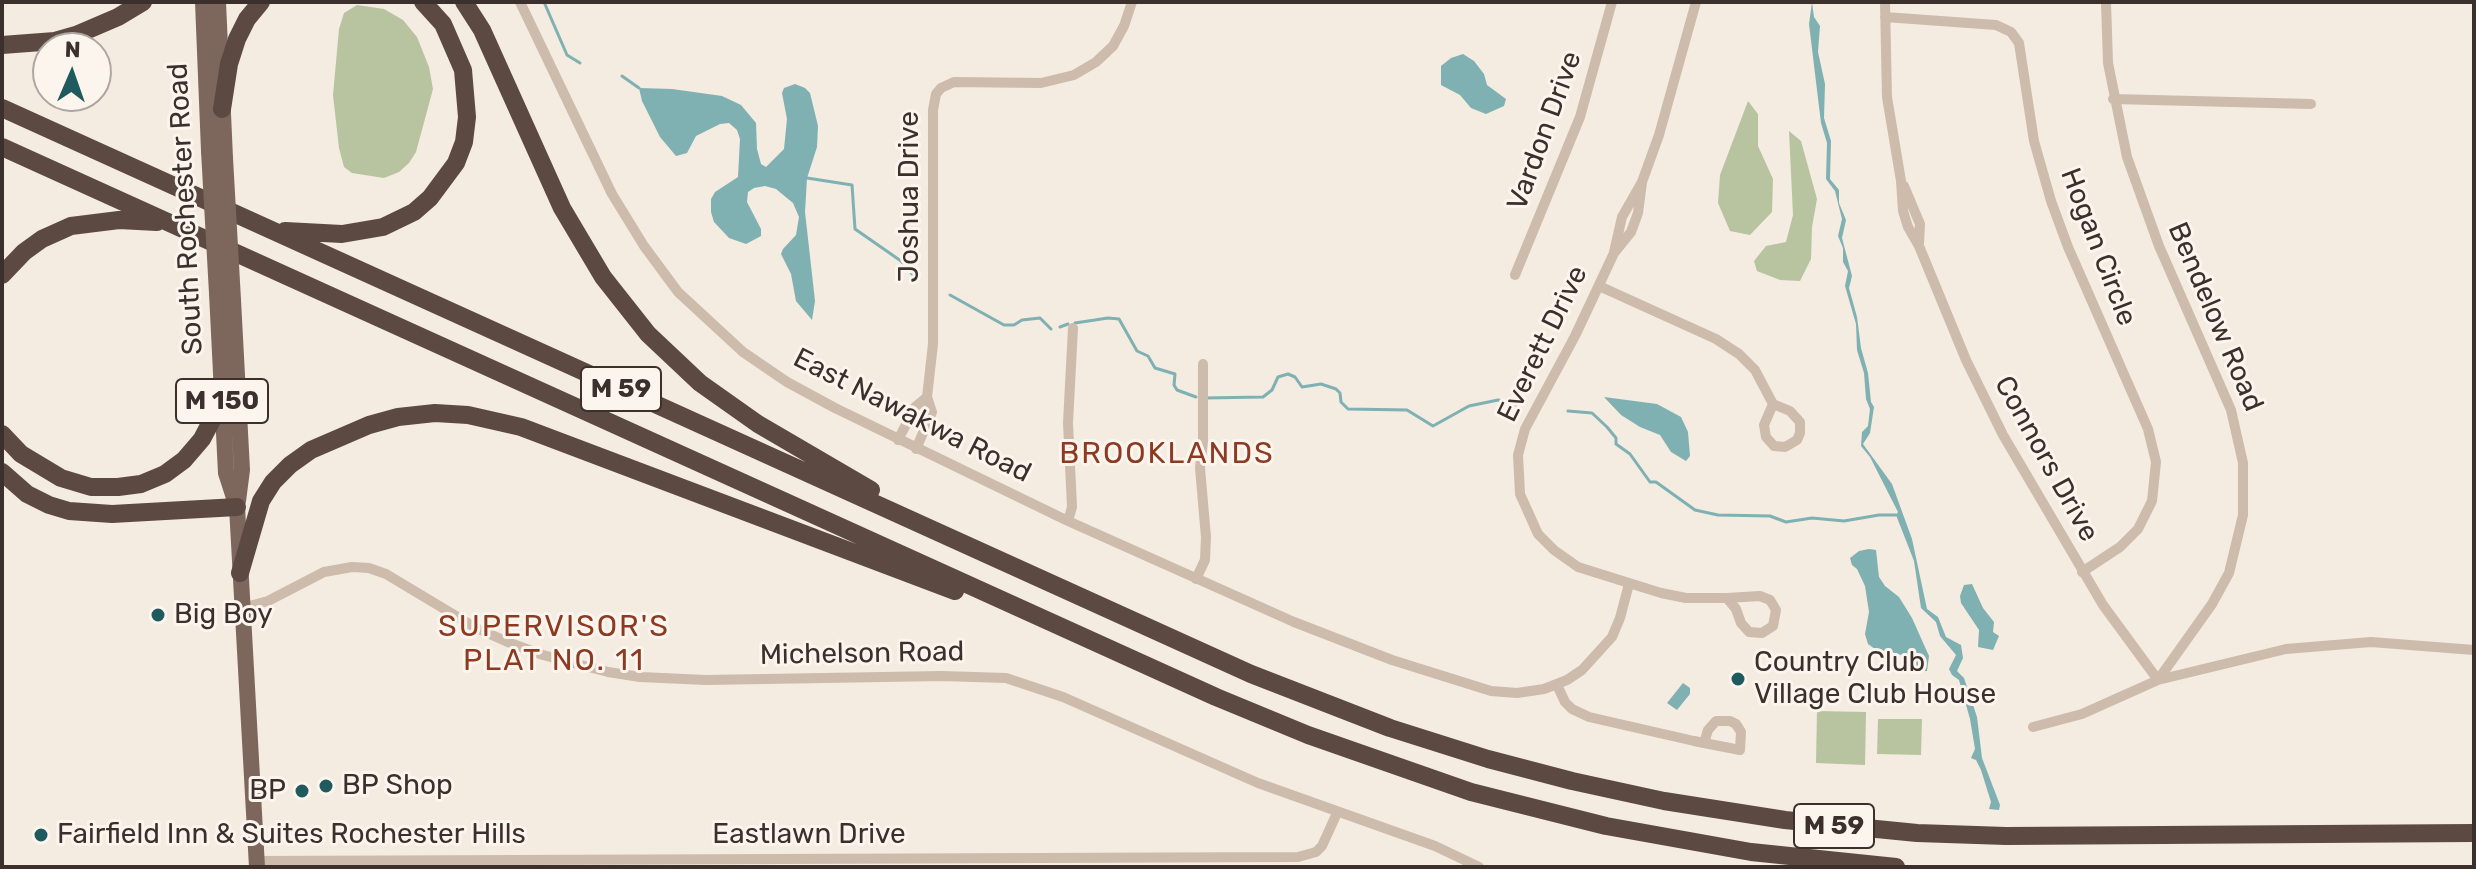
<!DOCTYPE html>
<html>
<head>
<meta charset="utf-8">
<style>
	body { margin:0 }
	#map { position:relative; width:2476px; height:869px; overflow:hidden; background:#f4ebe1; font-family:Rubik,sans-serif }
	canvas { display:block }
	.frame { position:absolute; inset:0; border:4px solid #3b302b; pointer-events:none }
	.north { position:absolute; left:32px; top:32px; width:80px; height:80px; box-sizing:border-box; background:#fbf5ee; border:2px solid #aea6a0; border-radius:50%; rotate:2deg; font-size:22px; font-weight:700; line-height:32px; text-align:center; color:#3b302b }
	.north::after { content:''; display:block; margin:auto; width:28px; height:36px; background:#1f5a5e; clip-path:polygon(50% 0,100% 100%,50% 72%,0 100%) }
</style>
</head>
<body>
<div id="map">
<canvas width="2476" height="869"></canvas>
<div class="frame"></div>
<div class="north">N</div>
</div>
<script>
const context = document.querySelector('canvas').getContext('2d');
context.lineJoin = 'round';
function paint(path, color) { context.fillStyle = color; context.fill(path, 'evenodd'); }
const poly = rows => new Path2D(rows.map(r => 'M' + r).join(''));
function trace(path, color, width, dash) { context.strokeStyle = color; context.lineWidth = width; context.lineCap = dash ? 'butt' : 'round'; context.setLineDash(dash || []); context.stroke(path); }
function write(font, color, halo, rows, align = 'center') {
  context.font = font + ' Rubik,sans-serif'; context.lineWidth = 6; context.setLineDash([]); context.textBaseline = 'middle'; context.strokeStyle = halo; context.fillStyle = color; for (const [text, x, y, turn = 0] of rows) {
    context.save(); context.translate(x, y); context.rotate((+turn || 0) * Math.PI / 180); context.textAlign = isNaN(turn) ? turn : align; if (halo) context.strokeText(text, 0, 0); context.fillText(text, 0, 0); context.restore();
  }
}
const green = poly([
	[357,5,384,9,403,20,417,37,429,67,433,89,416,152,409,163,399,172,384,178,352,173,344,167,339,148,333,95,339,29,344,13],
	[1748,101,1758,114,1758,146,1773,179,1772,212,1750,235,1730,231,1718,203,1720,175],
	[1789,131,1801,141,1817,199,1812,227,1811,259,1800,281,1780,280,1757,271,1754,261,1766,246,1786,242,1793,215],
	[1817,711,1866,712,1865,765,1816,763],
	[1878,719,1922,719,1921,755,1877,754]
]);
const water = poly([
	[1812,2,1814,17,1820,26,1818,52,1825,84,1824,118,1831,141,1830,179,1839,190,1839,203,1846,220,1842,238,1852,276,1849,288,1857,317,1861,348,1868,373,1871,402,1874,407,1870,433,1863,444,1892,484,1912,539,1927,609,1938,617,1946,637,1961,645,1963,658,1957,671,1964,678,1977,717,1982,758,2000,805,1999,810,1989,809,1991,802,1981,770,1976,760,1971,758,1975,749,1970,719,1959,680,1952,675,1949,669,1956,655,1940,636,1936,622,1921,608,1914,561,1896,515,1898,512,1870,457,1861,446,1862,432,1868,426,1870,409,1866,399,1864,373,1857,350,1856,324,1845,286,1848,271,1843,262,1843,248,1838,236,1842,219,1835,191,1826,179,1827,143,1821,123,1809,24],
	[1463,54,1474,61,1484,74,1487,85,1506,99,1504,106,1486,114,1471,108,1460,95,1441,85,1441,66,1451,58],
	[795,84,805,88,810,93,818,126,817,147,807,178,805,212,815,301,812,320,796,301,791,274,781,254,783,249,796,235,799,217,793,203,776,189,765,186,754,188,748,192,747,202,761,229,761,236,746,244,729,238,714,222,711,212,711,199,715,192,738,177,740,139,737,130,729,123,720,124,696,136,687,153,676,156,660,137,642,101,639,88,672,89,722,96,741,105,756,123,757,149,761,164,766,167,784,149,787,119,782,93,784,88],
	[1604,397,1657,404,1681,417,1688,432,1690,456,1686,461,1671,452,1660,435,1640,427,1621,415],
	[1869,549,1876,550,1879,577,1885,586,1899,597,1912,618,1929,656,1927,671,1919,671,1903,661,1901,655,1888,651,1879,652,1868,644,1865,634,1869,612,1865,586,1857,569,1852,565,1850,558,1859,551],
	[1972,584,1983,608,1994,622,1993,632,1999,636,1993,650,1978,647,1979,630,1961,603,1960,596,1964,585],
	[1683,683,1690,688,1690,694,1677,710,1667,703]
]);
const stream = poly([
	[544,2,567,55,580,63],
	[622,76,639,88],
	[807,178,852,185,855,229,901,261,913,275],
	[950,295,1004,325,1014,325,1022,320,1040,318,1051,329],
	[1075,323,1108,318,1119,319,1137,351,1148,356,1155,368,1175,374,1174,385,1177,390,1196,397],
	[1060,327,1068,324],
	[1205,398,1263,397,1272,390,1278,377,1288,374,1295,377,1302,387,1321,384,1336,389,1340,393,1341,402,1348,409,1407,410,1433,426,1469,406,1498,400,1516,405],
	[1568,411,1592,413,1607,427,1616,438,1616,444,1630,454,1650,482,1656,482,1695,510,1718,515,1770,516,1786,522,1812,518,1844,521,1879,515,1896,515]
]);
const minor = poly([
	[520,2,612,194,644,246,678,292,743,352,787,382,835,408,1068,521,1294,622,1392,660,1491,691,1517,693,1544,689,1567,680,1582,670,1612,637,1620,618,1629,584],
	[1885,2,1887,97,1901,181,1903,211,1908,227,1919,246,1966,360,2003,435,2103,605,2158,680,2212,604,2229,573,2243,515,2243,463,2231,410,2159,246,2127,157,2108,63,2106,2],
	[1885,17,1996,25,2011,32,2019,43,2034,141,2051,201,2068,247,2148,429,2156,462,2152,501,2138,529,2120,547,2082,572],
	[2113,99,2311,104],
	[1642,182,1638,213,1631,232,1614,253,1575,336,1525,429,1518,455,1520,494,1538,534,1554,550,1578,567,1661,593,1686,598,1727,598,1736,609,1741,623,1749,632,1762,633,1773,626,1776,610,1770,600,1760,596,1727,598],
	[1904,186,1920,224,1919,243],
	[1614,252,1622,217,1642,182,1659,135,1696,2],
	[1515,275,1580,117,1612,2],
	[1599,286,1716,339,1739,354,1755,370,1773,404,1764,425,1766,437,1774,446,1785,447,1797,440,1800,433,1800,422,1790,411,1773,404],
	[898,440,915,407,927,397],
	[916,449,932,412,927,397,933,344,933,110,936,94,941,88,954,82,1041,83,1074,75,1096,62,1113,46,1124,26,1132,2],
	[1068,521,1072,507,1068,423,1073,328],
	[1196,579,1205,560,1206,537,1200,468,1203,441,1203,364],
	[242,608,268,601,324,572,352,567,369,568,386,574,476,628,510,643,543,655,608,672,640,677,706,680,942,676,1006,678,1063,697,1258,783,1435,846,1479,867],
	[1557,685,1565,702,1572,709,1589,717,1694,741,1704,743,1740,750,1741,732,1736,724,1730,721,1716,721,1708,730,1704,743],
	[2033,727,2082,714,2158,680,2286,649,2371,642,2474,650],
	[257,861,1298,857,1316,852,1322,846,1337,813]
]);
const primary = poly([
	[203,2,209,151],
	[218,2,225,158],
	[217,293,226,473,237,507,257,867],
	[233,300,242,470,238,501]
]);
const motorway = poly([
	[464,2,482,30,562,208,603,277,648,334,700,383,758,424,871,490],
	[2,45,55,41,76,35,118,17,143,2],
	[2,108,1251,674,1390,728,1488,759,1572,781,1664,801,1785,820,1917,833,2006,836,2474,833],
	[222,109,229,64,237,39,247,19,261,2],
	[2,147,1216,697,1308,735,1471,792,1606,826,1751,852,1896,867],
	[285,231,342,234,383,227,414,212,430,198,456,163,464,142,467,117,463,70,443,24,423,2],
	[2,275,24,252,42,239,71,226,119,220,157,222],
	[2,434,21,454,61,478,91,487,118,487,141,484,165,474,184,460,202,439,213,418,222,390],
	[2,472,27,494,49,505,69,511,112,514,237,507],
	[240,573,261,501,273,482,290,465,311,450,369,425,398,417,435,413,468,415,521,427,955,591]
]);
const primaryBridge = poly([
	[209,151,217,293],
	[225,158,233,300]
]);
const markers = [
	[158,615,8,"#1f5a5e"],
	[1738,679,8,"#1f5a5e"],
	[326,786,8,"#1f5a5e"],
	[302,791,8,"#1f5a5e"],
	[41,835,8,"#1f5a5e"]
];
const shields = [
	[621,389,80],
	[222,401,92],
	[1834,826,80]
];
const shieldNames = [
	["M 59",621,389],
	["M 150",222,401],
	["M 59",1834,826]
];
const streetNames = [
	["Vardon Drive",1545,131,-70],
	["Joshua Drive",910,197,-90],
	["South Rochester Road",186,209,-93],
	["Hogan Circle",2098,247,69],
	["Bendelow Road",2215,317,67],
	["Everett Drive",1543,344,-64],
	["East Nawakwa Road",912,416,27],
	["Connors Drive",2046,459,61],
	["Michelson Road",862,654,-1],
	["Eastlawn Drive",809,835]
];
const poiNames = [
	["Big Boy",174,615],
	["Country Club",1754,663],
	["Village Club House",1754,695],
	["BP Shop",342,786],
	["BP",286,791,"right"],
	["Fairfield Inn & Suites Rochester Hills",57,835]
];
const neighbourhoodNames = [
	["BROOKLANDS",1167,454],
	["SUPERVISOR'S",554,627],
	["PLAT NO. 11",554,661]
];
paint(green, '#b8c4a0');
paint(water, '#7fb0b2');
trace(stream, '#7fb0b2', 3);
trace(minor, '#cdbbac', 10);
trace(primary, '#7d675c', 16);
trace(motorway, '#5c4a42', 18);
trace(primaryBridge, '#7d675c', 16);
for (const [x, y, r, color] of markers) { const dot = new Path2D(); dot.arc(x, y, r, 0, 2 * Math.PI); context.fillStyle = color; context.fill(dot); trace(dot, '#fbf5ee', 3); }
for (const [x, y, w] of shields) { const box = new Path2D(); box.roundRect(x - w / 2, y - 22, w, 44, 6); context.fillStyle = '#fbf5ee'; context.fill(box); trace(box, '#3b302b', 2); }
write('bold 26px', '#3b302b', null, shieldNames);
write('28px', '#3b302b', '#fbf5ee', streetNames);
write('28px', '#3b302b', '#fbf5ee', poiNames, 'left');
context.letterSpacing = '2px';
write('30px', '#8c3b22', '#fbf5ee', neighbourhoodNames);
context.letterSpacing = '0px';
</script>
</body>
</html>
